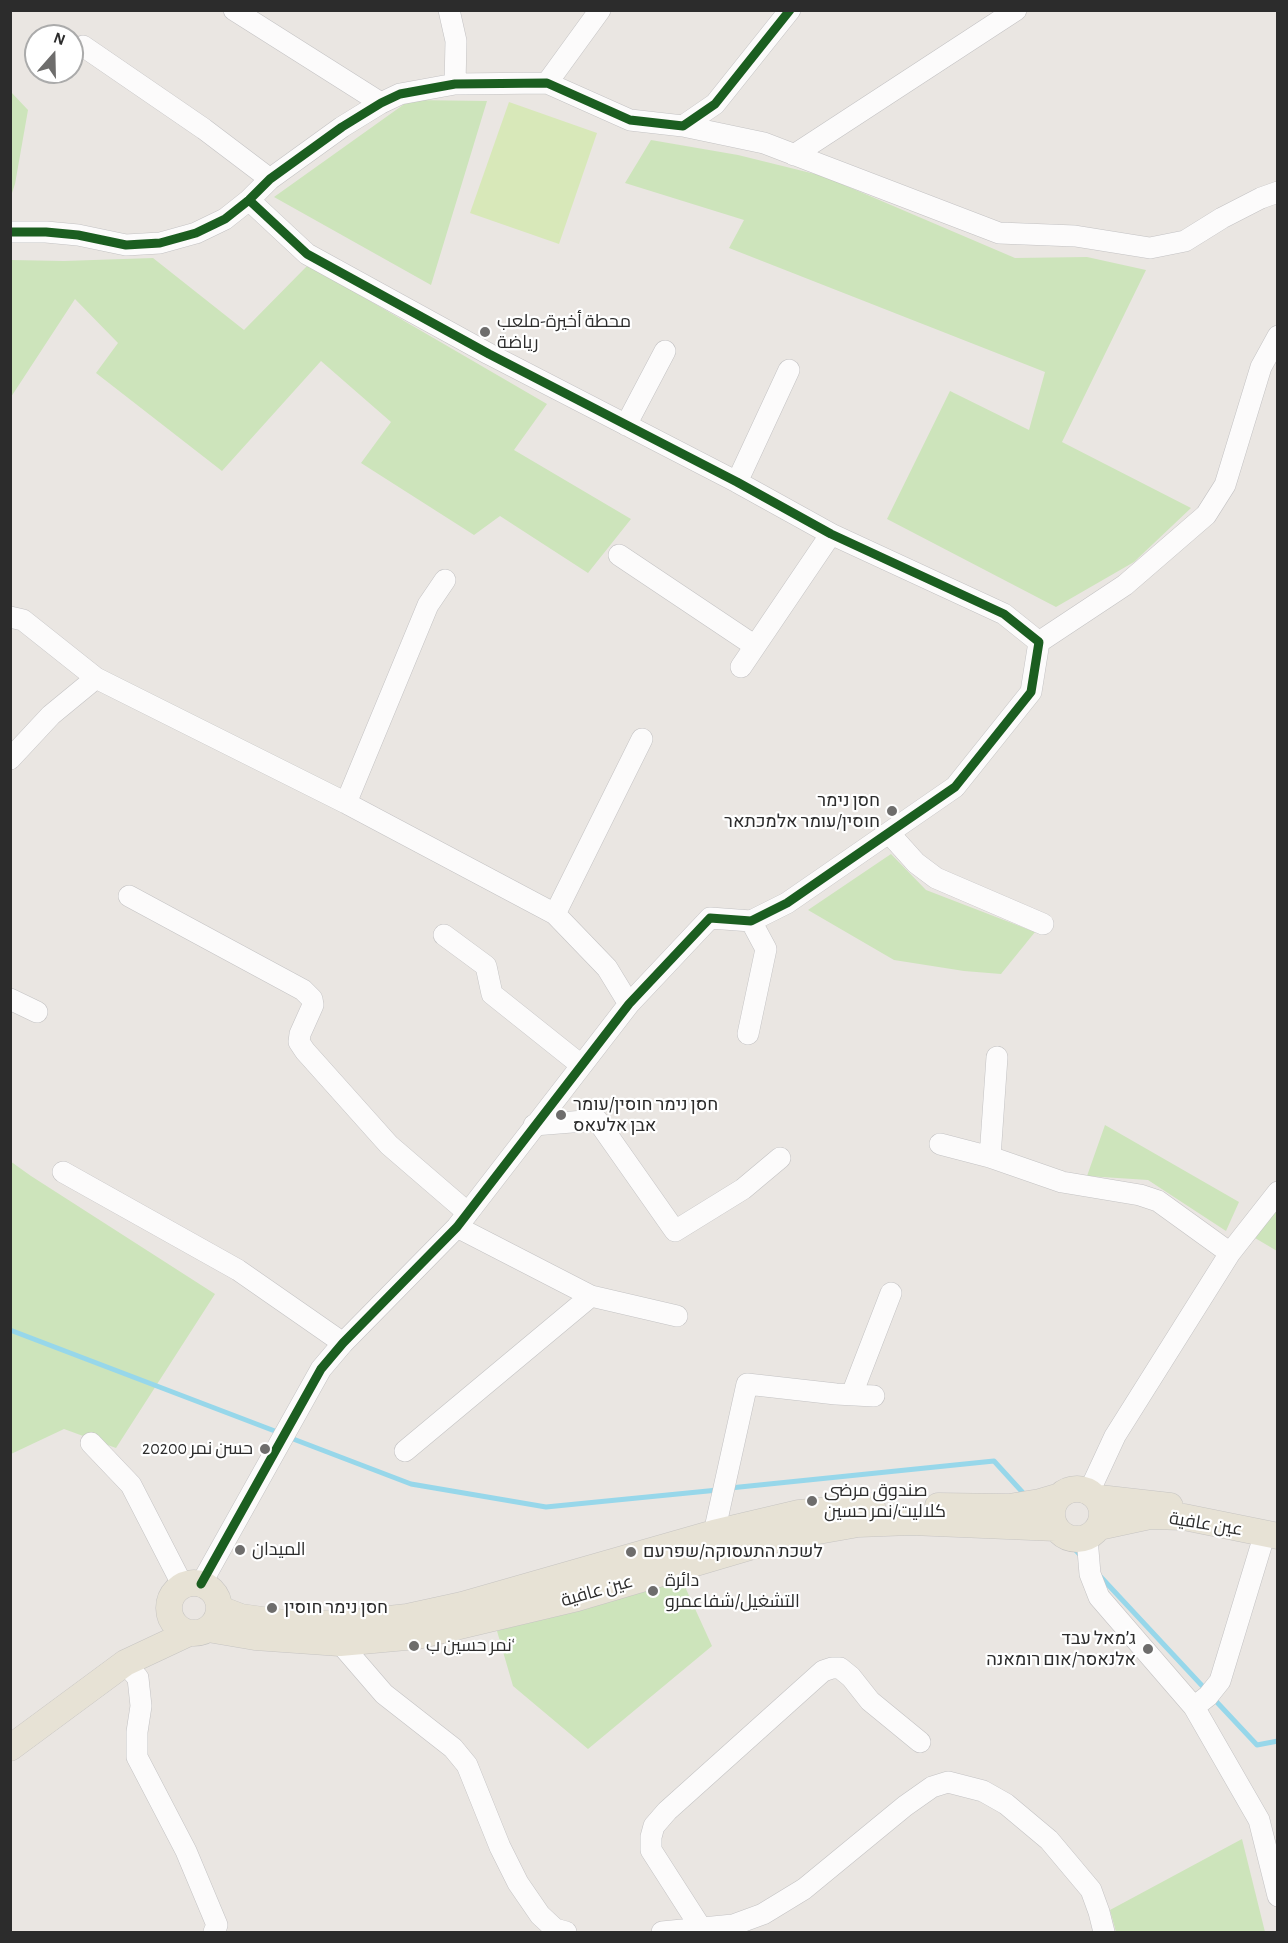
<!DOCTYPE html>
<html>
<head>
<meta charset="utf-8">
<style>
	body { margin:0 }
	#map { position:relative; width:1288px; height:1943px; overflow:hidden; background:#eae6e2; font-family:"Alegreya Sans",sans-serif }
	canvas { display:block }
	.frame { position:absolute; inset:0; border:12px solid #2c2c2c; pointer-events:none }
	.north { position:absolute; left:24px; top:24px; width:60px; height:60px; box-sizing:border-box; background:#fff; border:2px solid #ababab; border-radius:50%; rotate:20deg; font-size:16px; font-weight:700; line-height:24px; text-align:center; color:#2c2c2c }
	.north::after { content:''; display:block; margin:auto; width:21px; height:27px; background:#6e6d6c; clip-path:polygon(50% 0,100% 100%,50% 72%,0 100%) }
</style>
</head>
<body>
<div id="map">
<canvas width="1288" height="1943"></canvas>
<div class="frame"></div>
<div class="north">N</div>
</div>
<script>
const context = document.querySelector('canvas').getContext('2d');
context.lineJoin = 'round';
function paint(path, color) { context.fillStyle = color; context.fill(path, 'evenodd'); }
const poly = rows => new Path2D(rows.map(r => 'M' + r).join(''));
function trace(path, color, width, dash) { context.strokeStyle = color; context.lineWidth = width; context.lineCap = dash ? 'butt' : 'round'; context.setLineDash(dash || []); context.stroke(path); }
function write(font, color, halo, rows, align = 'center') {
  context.font = font + ' "Alegreya Sans",Cairo,Heebo,sans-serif'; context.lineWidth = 4.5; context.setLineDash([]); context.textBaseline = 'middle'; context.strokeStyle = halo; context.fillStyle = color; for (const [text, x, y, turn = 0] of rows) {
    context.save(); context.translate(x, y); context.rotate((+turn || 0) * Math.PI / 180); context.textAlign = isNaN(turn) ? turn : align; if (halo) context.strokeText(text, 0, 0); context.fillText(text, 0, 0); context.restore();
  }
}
const green = poly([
	[11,92,28,110,15,184,11,196],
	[410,100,487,101,431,285,274,197],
	[651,140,738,155,823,176,1015,258,1087,257,1146,270,1062,442,1191,508,1134,562,1056,607,887,519,950,391,1029,430,1045,372,729,248,744,220,625,183],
	[153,258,244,330,308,265,547,404,514,450,631,519,588,573,500,516,474,535,361,463,391,422,321,361,222,471,96,373,118,343,75,299,11,397,11,260,64,261],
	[891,854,926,890,1035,932,1001,974,964,971,894,960,808,910],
	[1105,1125,1239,1202,1226,1231,1148,1180,1087,1176],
	[10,1161,31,1176,215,1294,116,1448,64,1429,11,1454],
	[1277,1206,1277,1251,1255,1238],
	[676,1567,712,1646,588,1749,513,1686,497,1631],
	[1242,1839,1265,1932,1116,1932,1110,1910]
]);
const pitch = poly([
	[509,102,597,133,559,244,470,213]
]);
const stream = poly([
	[10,1330,280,1433],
	[288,1437,411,1484,546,1507,718,1490],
	[730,1488,994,1461,1025,1495],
	[1060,1533,1082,1557],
	[1099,1575,1207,1691],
	[1213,1698,1257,1745,1278,1741]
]);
const minor = poly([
	[234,10,381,103],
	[449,10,456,41,455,84],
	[83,46,204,129,270,179],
	[547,83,600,10],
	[683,126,764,143,999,233,1075,236,1150,248,1185,241,1222,218,1261,198,1278,192],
	[794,155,1016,10],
	[10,232,46,232,78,235,126,245,160,243,196,233,225,219,249,200,270,179,342,127,381,103,400,94,455,84,547,83,630,120,683,126,715,104,790,10],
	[626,425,665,351],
	[737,482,789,370],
	[619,555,755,646],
	[10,617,23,620,96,678,346,803,555,914,607,968,629,1004],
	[1039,642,1125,585,1206,515,1225,485,1261,367,1278,336],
	[741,667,831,534],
	[10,759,51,715,96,678],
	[346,803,428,605,445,580],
	[889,833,916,863,936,878,1043,924],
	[129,896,303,990,312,999,313,1005,300,1034,299,1042,305,1051,389,1145,468,1213],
	[555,914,642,739],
	[444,935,486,966,492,994,581,1065],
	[10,999,37,1012],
	[748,1034,766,949,751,921],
	[534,1125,597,1120,675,1231,743,1189,780,1158],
	[940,1144,990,1157,1062,1182,1140,1195,1158,1201,1230,1253],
	[990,1157,997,1057],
	[63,1172,238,1270,343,1343],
	[457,1227,591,1296,677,1316],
	[852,1394,891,1293],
	[91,1443,131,1485,183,1586],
	[405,1451,591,1296],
	[1089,1492,1115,1436,1230,1253,1278,1192],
	[714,1533,747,1384,836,1394,874,1396],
	[1087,1538,1090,1574,1099,1597,1194,1707,1259,1820,1278,1896],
	[201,1584,321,1369,343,1343,457,1227,629,1004,710,918,751,921,787,903,955,787,1031,692,1039,642,1004,614,831,534,737,482,489,354,307,254,249,200],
	[340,1643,384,1694,453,1748,467,1765,500,1847,518,1883,540,1915,555,1929,566,1932],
	[125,1663,138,1678,141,1706,137,1732,137,1757,186,1851,217,1925,214,1932],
	[1194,1707,1208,1696,1220,1681,1265,1533],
	[701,1928,651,1850,651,1837,654,1826,667,1811,823,1671,832,1668,840,1668,851,1677,870,1701,920,1742],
	[662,1932,733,1925,763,1914,804,1889,905,1806,932,1787,948,1782,983,1791,1006,1804,1049,1840,1091,1890,1099,1912,1104,1932]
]);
const major = poly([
	'1052 1514a25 25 0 1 1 50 0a25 25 0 1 1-50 0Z',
	[1099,1498,1170,1506],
	[938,1506,1009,1507,1040,1502,1057,1497],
	[1099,1527,1150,1516,1184,1517,1278,1536],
	'169 1608a25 25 0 1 1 50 0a25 25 0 1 1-50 0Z',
	[220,1609,241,1617,292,1624,352,1623,407,1617,462,1605,714,1533,799,1513,872,1506],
	[208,1629,255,1637,340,1643,417,1636,577,1598,780,1538,818,1531,858,1524,911,1522,1056,1528],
	[10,1748,125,1663,189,1633]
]);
const cycleway = poly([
	[10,232,46,232,78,235,126,245,160,243,196,233,225,219,249,200,270,179,342,127,381,103,400,94,455,84,547,83,630,120,683,126,715,104,790,10],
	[201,1584,321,1369,343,1343,457,1227,629,1004,710,918,751,921,787,903,955,787,1031,692,1039,642,1004,614,831,534,737,482,489,354,307,254,249,200]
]);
const markers = [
	[485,332,6,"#6e6d6c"],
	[892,811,6,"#6e6d6c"],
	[561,1115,6,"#6e6d6c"],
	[265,1449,6,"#6e6d6c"],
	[812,1501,6,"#6e6d6c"],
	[240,1550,6,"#6e6d6c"],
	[631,1552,6,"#6e6d6c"],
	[653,1591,6,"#6e6d6c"],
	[272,1608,6,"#6e6d6c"],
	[414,1646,6,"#6e6d6c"],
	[1148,1649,6,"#6e6d6c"]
];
const poiNames = [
	["محطة أخيرة-ملعب",497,322],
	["رياضة",497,343],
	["חסן נימר",880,801,"right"],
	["חוסין/עומר אלמכתאר",880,822,"right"],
	["חסן נימר חוסין/עומר",573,1105],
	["אבן אלעאס",573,1126],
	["حسن نمر 20200",253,1449,"right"],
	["صندوق مرضى",824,1491],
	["كلاليت/نمر حسين",824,1512],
	["الميدان",252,1550],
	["לשכת התעסוקה/שפרעם",643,1552],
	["دائرة",665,1581],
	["التشغيل/شفاعمرو",665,1602],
	["חסן נימר חוסין",284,1608],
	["ג׳מאל עבד",1136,1639,"right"],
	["אלנאסר/אום רומאנה",1136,1660,"right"],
	["نمر حسين ب‘",426,1646]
];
const streetNames = [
	["عين عافية",1206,1524,9],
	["عين عافية",597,1591,-16]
];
paint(green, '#cde4bb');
paint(pitch, '#d8e8b9');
trace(stream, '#97d7ea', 5);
trace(minor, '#c3c2c3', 22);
trace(major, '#c6c4c2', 27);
trace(minor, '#fcfbfb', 21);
trace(major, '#e7e2d5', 26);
trace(cycleway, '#1b5e20', 9);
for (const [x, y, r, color] of markers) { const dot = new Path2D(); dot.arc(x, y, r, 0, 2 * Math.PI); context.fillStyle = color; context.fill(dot); trace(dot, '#fff', 2); }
write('18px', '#2c2c2c', '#fff', poiNames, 'left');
write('18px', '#2c2c2c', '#fff', streetNames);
</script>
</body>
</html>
